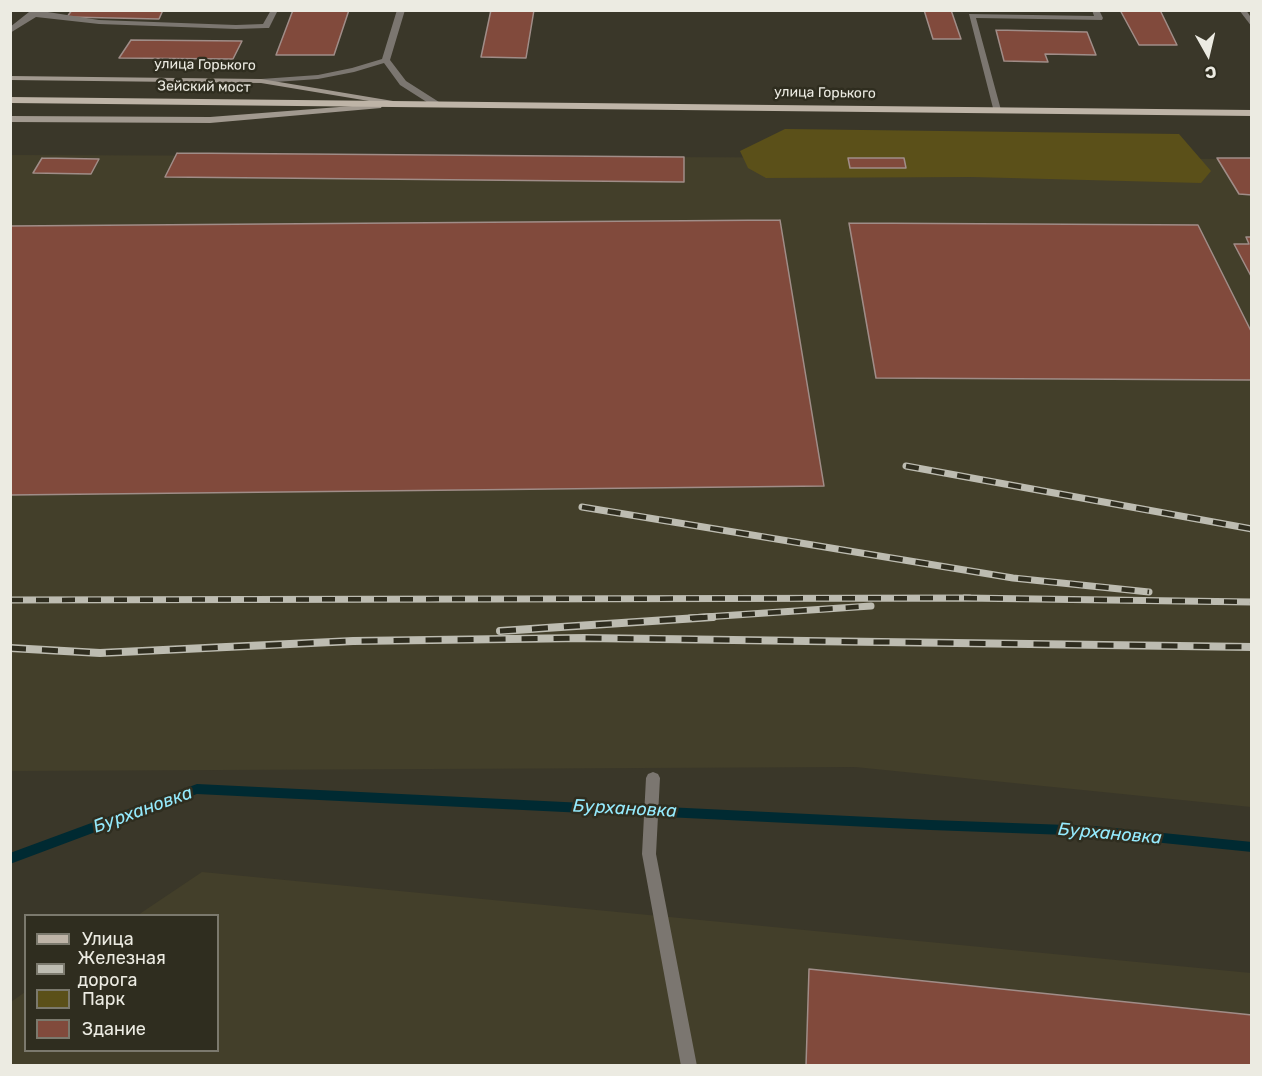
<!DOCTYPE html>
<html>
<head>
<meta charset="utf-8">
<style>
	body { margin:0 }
	#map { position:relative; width:1262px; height:1076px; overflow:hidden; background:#3a3729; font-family:Rubik,sans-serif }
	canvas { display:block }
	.frame { position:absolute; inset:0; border:12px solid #ecebe2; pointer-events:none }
	.legend { position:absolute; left:24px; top:914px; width:195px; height:138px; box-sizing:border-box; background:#2f2d1f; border:2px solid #7b796d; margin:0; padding:8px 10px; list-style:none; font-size:18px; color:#ecebe2 }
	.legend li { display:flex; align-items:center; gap:12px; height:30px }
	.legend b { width:30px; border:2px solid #7b796d }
	.north { position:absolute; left:1178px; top:24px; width:60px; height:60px; -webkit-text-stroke:4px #2f2d1f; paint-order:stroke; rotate:172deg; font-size:16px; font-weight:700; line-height:24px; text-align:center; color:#ecebe2 }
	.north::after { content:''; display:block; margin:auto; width:21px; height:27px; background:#ecebe2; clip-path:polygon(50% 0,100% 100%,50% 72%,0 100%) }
</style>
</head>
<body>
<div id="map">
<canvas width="1262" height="1076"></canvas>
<div class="frame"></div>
<ul class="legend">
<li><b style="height:8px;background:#beb4a7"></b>Улица</li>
<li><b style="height:8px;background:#bdbcb1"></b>Железная дорога</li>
<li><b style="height:16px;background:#5b5019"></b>Парк</li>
<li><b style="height:16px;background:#814a3c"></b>Здание</li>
</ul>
<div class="north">С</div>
</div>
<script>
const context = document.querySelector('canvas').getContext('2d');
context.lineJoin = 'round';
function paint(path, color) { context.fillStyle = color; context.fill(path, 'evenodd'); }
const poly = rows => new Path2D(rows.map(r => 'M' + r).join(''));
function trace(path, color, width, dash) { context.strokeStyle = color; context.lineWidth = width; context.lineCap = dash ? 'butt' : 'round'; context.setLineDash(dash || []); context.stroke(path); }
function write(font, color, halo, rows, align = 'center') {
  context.font = font + ' Rubik,sans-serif'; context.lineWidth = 5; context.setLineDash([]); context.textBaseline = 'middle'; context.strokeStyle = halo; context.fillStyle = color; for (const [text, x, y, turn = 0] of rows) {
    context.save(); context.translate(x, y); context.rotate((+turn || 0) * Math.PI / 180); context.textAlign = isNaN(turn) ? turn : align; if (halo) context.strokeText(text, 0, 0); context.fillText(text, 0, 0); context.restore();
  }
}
const built = poly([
	[10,155,1251,159,1251,807,855,767,11,771],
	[202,872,1251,973,1251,1065,11,1066,11,1002,25,992,26,1050,218,1050,218,916,138,915]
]);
const green = poly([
	[785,129,1179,134,1211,171,1201,183,972,177,766,178,748,168,740,151]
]);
const stream = poly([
	[197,784,931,820,1094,826,1252,842,1252,852,1094,836,931,830,197,794,10,864,10,853,197,784]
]);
const building = poly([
	[72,10,163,10,159,19,67,17,72,10],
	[293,10,349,10,334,55,276,55,293,10],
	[491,10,534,10,526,58,481,57,491,10],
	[924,10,951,10,961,39,933,39,924,10],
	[1120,10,1160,10,1177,45,1139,45,1120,10],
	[996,30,1087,32,1096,55,1045,54,1048,62,1004,61,996,30],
	[131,40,242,41,233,59,119,58,131,40],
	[177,153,684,157,684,182,165,177,177,153],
	[42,158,99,159,91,174,33,173,42,158],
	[848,158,904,158,906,168,850,168,848,158],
	[1217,158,1252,158,1252,195,1239,194,1217,158],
	[780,220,824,486,10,495,10,226,780,220],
	[849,223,1198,225,1252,333,1252,380,876,378,849,223],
	[1246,237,1252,237,1252,278,1234,244,1249,244,1246,237],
	[809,969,1252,1015,1252,1066,806,1066,809,969]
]);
const service = poly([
	[35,10,99,20,236,25,263,24,271,10,278,10,269,28,266,28,236,29,99,24,36,17,10,33,10,27,29,12,35,10],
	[1092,10,1099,10,1103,18,1102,20,976,18,1001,110,994,112,969,14,1094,16,1092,10],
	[653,772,658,774,660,778,656,854,697,1066,681,1066,642,854,646,778,648,774,653,772]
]);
const minor = poly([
	[1239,10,1246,10,1252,19,1252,27,1239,10]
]);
const tertiary = poly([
	[397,10,405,10,390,60,406,81,439,102,439,106,433,106,400,85,384,63,354,72,318,79,261,83,257,81,261,79,318,75,352,68,382,59,397,10]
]);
const secondary = poly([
	[10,76,261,79,393,101,397,103,393,105,261,83,10,80,10,76],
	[378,104,382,106,381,108,210,123,10,122,10,116,210,117,378,104]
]);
const primary = poly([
	[10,97,1252,110,1252,116,10,103,10,97]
]);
const railFar1 = poly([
	[906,466,1252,529],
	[582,507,1013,578,1149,592],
	[964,598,1252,602],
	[10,600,970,598],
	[690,618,871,606]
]);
const rail = poly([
	[500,631,713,617],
	[10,648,100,653,353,641,585,638,1252,647]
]);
const farStreetnames = [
	["улица Горького",205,65,1],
	["Зейский мост",204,87,1],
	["улица Горького",825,93,1]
];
const waterNames = [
	["Бурхановка",625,809,3],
	["Бурхановка",143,810,-20],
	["Бурхановка",1110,834,5]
];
paint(built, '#433f2a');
paint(green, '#5b5019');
paint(stream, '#002a32');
paint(building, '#814a3c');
trace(building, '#a08d88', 1.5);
paint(service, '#7b7670');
paint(minor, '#7b7670');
paint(tertiary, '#7b7670');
paint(secondary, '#a1998f');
paint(primary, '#beb4a7');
trace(railFar1, '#bdbcb1', 7);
trace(rail, '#bdbcb1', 8);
trace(railFar1, '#2f2d1f', 4.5, [13]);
trace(rail, '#2f2d1f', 5, [16]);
write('14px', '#ecebe2', '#2f2d1f', farStreetnames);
write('italic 18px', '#95ebfe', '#2f2d1f', waterNames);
</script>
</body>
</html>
